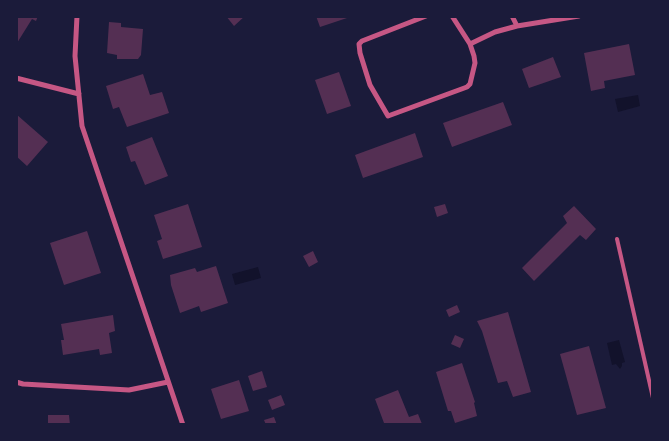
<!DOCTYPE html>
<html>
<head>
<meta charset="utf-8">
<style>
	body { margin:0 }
	#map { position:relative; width:669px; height:441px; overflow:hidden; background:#1b1b3a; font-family:"IBM Plex Sans",sans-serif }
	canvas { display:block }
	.frame { position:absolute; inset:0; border:18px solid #1b1b3a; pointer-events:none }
</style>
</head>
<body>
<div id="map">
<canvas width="669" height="441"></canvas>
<div class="frame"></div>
</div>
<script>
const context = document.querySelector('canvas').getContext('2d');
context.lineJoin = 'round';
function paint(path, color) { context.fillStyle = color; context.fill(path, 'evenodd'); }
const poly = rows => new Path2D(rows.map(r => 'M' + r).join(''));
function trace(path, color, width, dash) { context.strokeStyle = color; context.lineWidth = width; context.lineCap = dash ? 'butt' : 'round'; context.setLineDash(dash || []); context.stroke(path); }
const water = poly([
	[638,95,640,106,618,112,615,99],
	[258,267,261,278,235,285,232,274],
	[619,340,625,362,622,363,622,366,620,369,616,364,612,365,607,343]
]);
const building = poly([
	[16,16,38,16,36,21,32,19,17,43],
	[226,16,245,16,234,26],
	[316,16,350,16,350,17,320,27],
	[109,22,121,23,121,27,143,29,141,55,138,59,117,59,117,55,107,53],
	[629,44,635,75,604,81,605,88,591,91,584,53],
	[553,57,561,77,529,88,522,69],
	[339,72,351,106,327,114,315,80],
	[143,74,150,95,162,92,169,113,127,127,119,107,113,109,106,86],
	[503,102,512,125,452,147,443,123],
	[16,114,48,142,27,166,16,156],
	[415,133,423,157,363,178,355,155],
	[152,137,168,176,145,185,135,161,131,162,126,147],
	[188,204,202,247,163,259,157,241,162,239,154,215],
	[445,204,448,213,437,217,434,207],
	[574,206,596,229,586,240,580,235,534,281,522,268,567,223,563,216],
	[87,231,101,273,64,285,50,243],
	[313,251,318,262,309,267,303,256],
	[216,266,228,303,201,312,199,306,180,313,171,285,170,275,195,268,197,272],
	[457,305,460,312,449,317,446,310],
	[508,312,531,392,513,397,507,381,498,383,482,331,477,321],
	[113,315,115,331,109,333,112,353,100,355,99,349,63,355,61,340,64,340,61,324],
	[455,335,464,339,460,348,451,344],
	[589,346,606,408,577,415,560,354],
	[462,363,475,402,474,403,477,416,455,423,451,411,448,411,436,372],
	[262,371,267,387,253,391,248,376],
	[239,380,249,411,221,419,211,389],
	[398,390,409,417,418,414,422,424,381,425,384,423,375,399],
	[281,395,285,405,272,410,268,400],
	[48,415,69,415,70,425,48,425],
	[274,417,277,425,266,425,264,420]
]);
const service = poly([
	[617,239,653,398]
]);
const minor = poly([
	[77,16,75,56,82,126,183,425],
	[426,16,362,41,359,44,360,53,370,85,388,116,467,87,470,84,475,63,474,56,470,44,452,16],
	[512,16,517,26,579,16],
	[470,44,495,32,517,26],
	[16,78,79,94],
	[16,382,23,384,129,390,168,382]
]);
paint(water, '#12122b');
paint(building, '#542f53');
trace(service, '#c65784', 4);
trace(minor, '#c65784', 5);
</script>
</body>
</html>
